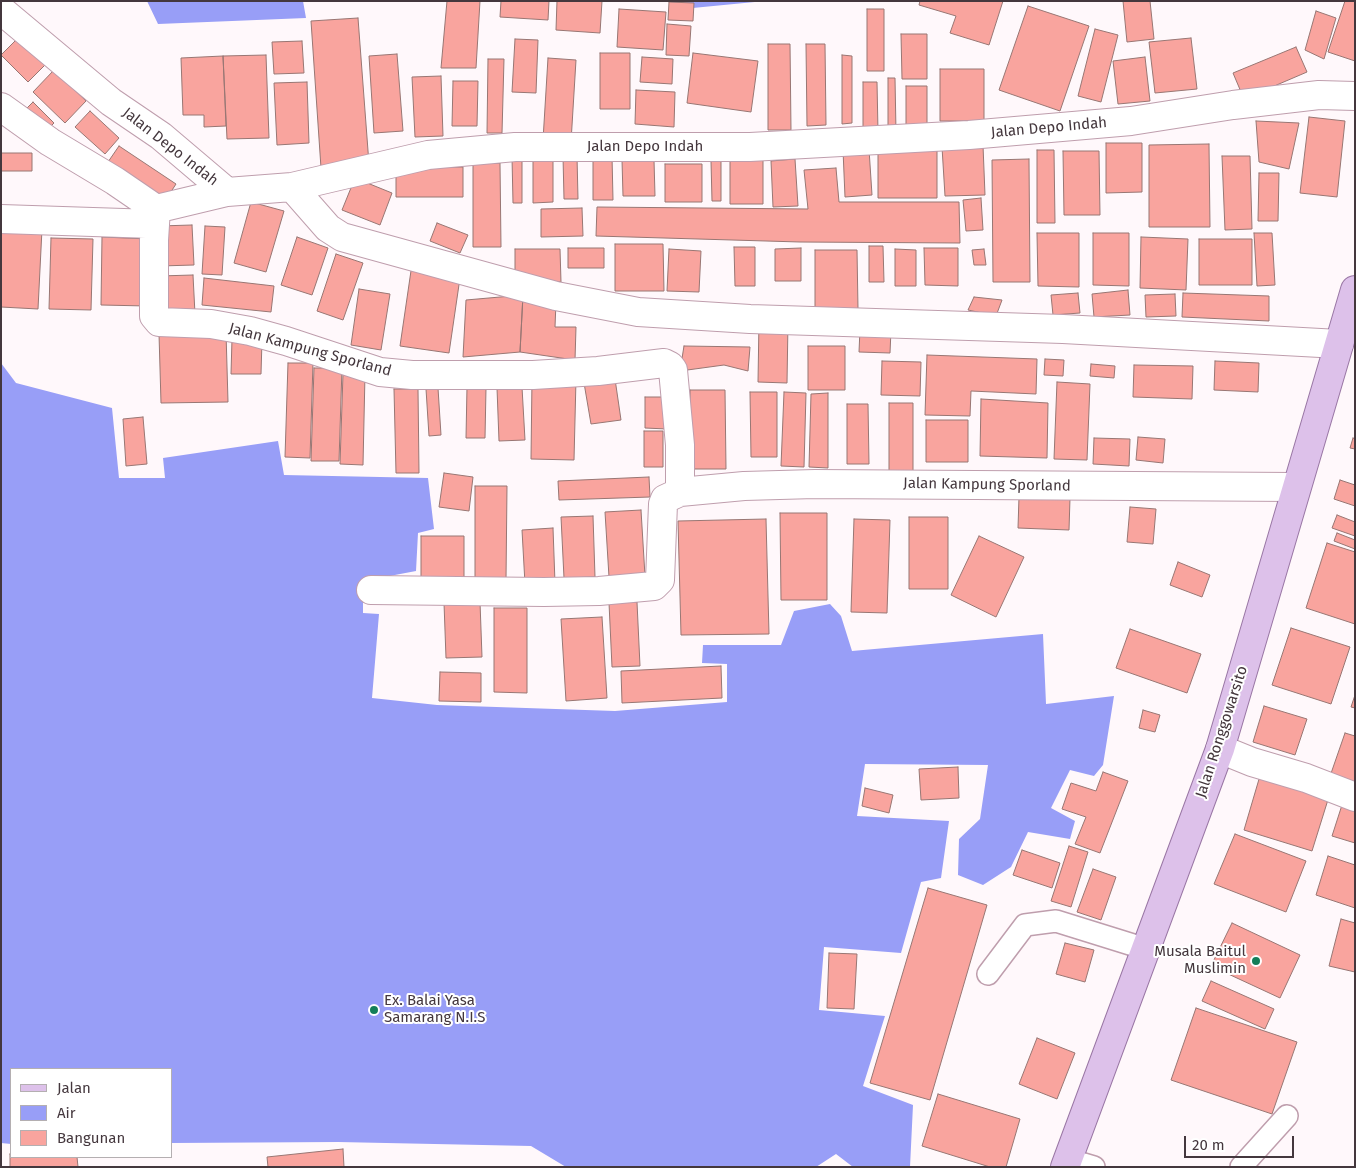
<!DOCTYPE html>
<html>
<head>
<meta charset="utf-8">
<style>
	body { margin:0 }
	#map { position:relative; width:1356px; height:1168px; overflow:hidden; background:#fff8fb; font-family:"Fira Sans",sans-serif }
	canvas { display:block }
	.frame { position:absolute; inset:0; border:2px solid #44373d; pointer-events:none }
	.legend { position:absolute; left:10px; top:1068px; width:162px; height:90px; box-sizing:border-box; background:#fff; border:1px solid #b4afb1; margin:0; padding:6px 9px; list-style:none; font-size:15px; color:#44373d }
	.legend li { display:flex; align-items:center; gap:10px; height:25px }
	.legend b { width:25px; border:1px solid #b4afb1 }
	.scale { position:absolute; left:1184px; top:1136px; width:110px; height:22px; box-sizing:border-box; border:2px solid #44373d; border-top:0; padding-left:6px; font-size:15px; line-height:18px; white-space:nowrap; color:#44373d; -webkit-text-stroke:4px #fff; paint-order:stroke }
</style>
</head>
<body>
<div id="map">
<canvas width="1356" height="1168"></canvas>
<div class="frame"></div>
<ul class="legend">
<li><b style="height:6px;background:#ddc1ea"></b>Jalan</li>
<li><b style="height:14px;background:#989ef7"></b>Air</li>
<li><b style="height:14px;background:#f9a49e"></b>Bangunan</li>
</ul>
<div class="scale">20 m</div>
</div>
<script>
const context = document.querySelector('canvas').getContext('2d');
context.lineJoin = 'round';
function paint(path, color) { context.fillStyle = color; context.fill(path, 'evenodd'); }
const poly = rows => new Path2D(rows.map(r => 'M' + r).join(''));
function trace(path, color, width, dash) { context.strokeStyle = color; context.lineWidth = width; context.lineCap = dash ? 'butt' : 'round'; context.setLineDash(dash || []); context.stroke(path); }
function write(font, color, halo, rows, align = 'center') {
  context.font = font + ' "Fira Sans",sans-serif'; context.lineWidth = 4; context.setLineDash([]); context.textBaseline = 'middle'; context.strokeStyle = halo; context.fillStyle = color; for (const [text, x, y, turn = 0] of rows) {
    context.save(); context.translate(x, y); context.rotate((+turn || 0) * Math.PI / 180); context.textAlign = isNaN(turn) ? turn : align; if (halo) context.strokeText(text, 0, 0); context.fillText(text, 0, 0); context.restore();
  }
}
const water = poly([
	[147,1,303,1,306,18,158,24],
	[670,1,765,1,672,10],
	[1,363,16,383,112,408,119,478,165,478,163,458,278,441,284,475,428,478,434,529,418,533,416,571,363,581,363,613,379,614,372,698,437,705,615,711,727,702,727,664,702,663,703,645,781,645,794,611,830,604,841,616,852,651,1043,634,1046,704,1114,696,1103,765,1094,776,1070,770,1051,808,1075,821,1070,839,1028,832,1011,867,983,885,958,875,959,839,980,819,988,765,865,764,857,816,949,821,941,878,921,882,901,953,824,947,819,1010,885,1016,863,1086,913,1105,910,1167,853,1167,836,1154,816,1167,566,1167,531,1146,338,1142,171,1143,171,1069,11,1069,11,1144,1,1143]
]);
const building = poly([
	[447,1,480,1,476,68,441,68,447,1],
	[501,1,549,1,548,20,500,17,501,1],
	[557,1,602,1,600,33,556,30,557,1],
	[920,1,1003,1,989,45,950,33,956,16,919,5,920,1],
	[1123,1,1150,1,1154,39,1127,42,1123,1],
	[1345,1,1355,1,1355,61,1328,52,1345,1],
	[669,2,694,3,693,21,668,20,669,2],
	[1028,6,1089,26,1060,111,999,90,1028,6],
	[619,9,666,12,663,50,617,47,619,9],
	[867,9,884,9,884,71,867,71,867,9],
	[1316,11,1336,18,1324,59,1305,50,1316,11],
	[358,18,369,164,321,168,311,21,358,18],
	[667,24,691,26,689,56,666,55,667,24],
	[1095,29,1118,35,1101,102,1078,96,1095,29],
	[901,34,927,34,927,79,902,79,901,34],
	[18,38,45,65,28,82,1,55,18,38],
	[1191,38,1197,89,1155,93,1149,42,1191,38],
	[515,39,538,40,536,93,512,92,515,39],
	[302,41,304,73,274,74,272,42,302,41],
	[768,44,790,44,791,130,768,130,768,44],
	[806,44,825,44,826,125,807,126,806,44],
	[1296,47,1307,72,1244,99,1233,73,1296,47],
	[600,53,630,53,630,109,600,109,600,53],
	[693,53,758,61,751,112,687,103,693,53],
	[397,54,403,131,374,133,369,56,397,54],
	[266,55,269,138,227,139,223,56,266,55],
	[842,55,852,56,852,123,842,124,842,55],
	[223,56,226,126,204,127,204,115,183,115,181,58,223,56],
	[642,57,673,59,672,84,640,82,642,57],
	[1145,57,1150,101,1118,104,1113,61,1145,57],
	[548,58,576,60,571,142,543,140,548,58],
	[488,59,504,59,502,133,487,133,488,59],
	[940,69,984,69,984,121,940,121,940,69],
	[54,70,86,101,65,123,33,92,54,70],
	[441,76,443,136,415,137,412,77,441,76],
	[888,78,895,78,896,132,888,133,888,78],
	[453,81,478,81,477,126,452,126,453,81],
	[307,82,309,143,277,145,274,83,307,82],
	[863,82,877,82,878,132,863,132,863,82],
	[906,86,927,86,927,129,906,129,906,86],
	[636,90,675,92,674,127,635,124,636,90],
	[33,102,54,123,47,130,26,109,33,102],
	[90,111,119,138,105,154,75,127,90,111],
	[1309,117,1345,121,1337,197,1300,193,1309,117],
	[1256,121,1299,123,1289,169,1259,162,1256,121],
	[1106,143,1142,143,1142,192,1106,193,1106,143],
	[1209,144,1210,227,1149,227,1149,145,1209,144],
	[983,145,985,195,945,196,942,147,983,145],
	[119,146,176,184,165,201,108,162,119,146],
	[878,148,937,148,937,198,878,198,878,148],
	[869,149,872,195,845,197,843,150,869,149],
	[1037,150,1054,150,1055,223,1037,223,1037,150],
	[1063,151,1099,151,1100,215,1064,215,1063,151],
	[1,153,32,153,32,171,1,171,1,153],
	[533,153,553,153,553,202,533,203,533,153],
	[563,156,577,156,578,199,564,199,563,156],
	[593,156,612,156,613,200,593,200,593,156],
	[1222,156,1250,156,1252,229,1225,230,1222,156],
	[512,157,522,157,522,203,513,203,512,157],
	[795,159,798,206,773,207,771,161,795,159],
	[1029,159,1030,282,993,282,992,160,1029,159],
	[622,160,654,160,655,196,623,196,622,160],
	[730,160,763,160,763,204,730,204,730,160],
	[711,161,721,161,721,201,712,201,711,161],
	[500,163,501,247,473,247,473,164,500,163],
	[665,164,702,164,702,202,665,202,665,164],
	[396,167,463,167,463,197,396,197,396,167],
	[836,168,839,202,959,202,960,243,800,242,596,236,597,207,808,209,804,170,836,168],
	[1259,173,1279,173,1278,221,1258,221,1259,173],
	[355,178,392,193,380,225,342,210,355,178],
	[981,198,983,230,966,231,963,200,981,198],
	[251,202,284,211,266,272,234,263,251,202],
	[582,208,583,236,541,237,541,209,582,208],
	[437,223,468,235,460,253,430,241,437,223],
	[192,225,194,265,160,266,159,226,192,225],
	[205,226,225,227,222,275,202,274,205,226],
	[1,227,42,229,38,309,1,307,1,227],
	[1037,233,1079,233,1079,287,1038,286,1037,233],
	[1093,233,1129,233,1129,286,1093,285,1093,233],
	[1254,233,1272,233,1275,285,1257,286,1254,233],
	[102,237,149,239,147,306,101,305,102,237],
	[297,237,328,248,312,295,281,285,297,237],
	[1141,237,1188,239,1186,290,1140,288,1141,237],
	[51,238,93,239,91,310,49,309,51,238],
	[1199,239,1252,239,1252,285,1199,285,1199,239],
	[615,244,663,244,664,291,615,291,615,244],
	[869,246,883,246,884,282,869,282,869,246],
	[734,247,755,247,755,286,735,286,734,247],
	[568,248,604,248,604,268,568,268,568,248],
	[801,248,801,281,775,281,775,249,801,248],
	[924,248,958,248,958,286,925,285,924,248],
	[515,249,560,249,561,282,515,282,515,249],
	[669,249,701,251,699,292,667,291,669,249],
	[895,249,916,250,916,286,895,286,895,249],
	[984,249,986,265,974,265,972,250,984,249],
	[815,250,857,250,858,309,815,309,815,250],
	[336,254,363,263,343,320,317,311,336,254],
	[412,264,461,271,449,353,400,346,412,264],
	[193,275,195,314,160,315,159,276,193,275],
	[204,278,274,286,271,312,202,305,204,278],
	[359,289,390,294,381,350,351,345,359,289],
	[1128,290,1130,315,1094,317,1092,294,1128,290],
	[1078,293,1080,313,1053,315,1051,295,1078,293],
	[1183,293,1269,296,1269,321,1182,317,1183,293],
	[1175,294,1176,316,1146,317,1145,295,1175,294],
	[523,295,520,352,463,357,466,300,523,295],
	[523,295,556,302,555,327,576,327,575,360,520,352,523,295],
	[974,297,1002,300,996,316,968,310,974,297],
	[759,321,788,322,787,383,758,382,759,321],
	[860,329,891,330,890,353,859,352,860,329],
	[226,332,228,402,161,403,159,334,226,332],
	[232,339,262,340,261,374,231,374,232,339],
	[684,346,750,347,748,371,724,365,680,371,684,346],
	[808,346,845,346,845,390,808,390,808,346],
	[927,355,1037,359,1036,394,971,391,970,416,925,415,927,355],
	[1045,359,1064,360,1063,376,1044,375,1045,359],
	[882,361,921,362,920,396,881,395,882,361],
	[1215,361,1259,363,1258,392,1214,390,1215,361],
	[288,363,313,363,310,458,285,457,288,363],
	[1091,364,1115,366,1114,378,1090,376,1091,364],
	[1134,365,1193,366,1192,399,1133,397,1134,365],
	[314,368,342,368,339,461,311,461,314,368],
	[614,372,621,420,591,424,583,377,614,372],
	[343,374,365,374,363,465,340,464,343,374],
	[532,379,576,379,574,460,531,459,532,379],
	[1057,382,1090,384,1087,460,1054,459,1057,382],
	[467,387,486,388,485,438,466,438,467,387],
	[522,387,525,440,499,441,497,388,522,387],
	[438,388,441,435,429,436,426,389,438,388],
	[394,389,418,389,419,473,396,473,394,389],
	[690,390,725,390,726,469,690,469,690,390],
	[750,392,777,392,777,457,751,457,750,392],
	[784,392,806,393,804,467,781,466,784,392],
	[828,393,828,468,809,467,811,394,828,393],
	[645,397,667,397,667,429,645,428,645,397],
	[981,399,1048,403,1047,458,980,456,981,399],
	[889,403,913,403,913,474,889,474,889,403],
	[847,404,868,404,869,464,847,464,847,404],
	[143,417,147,464,126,466,123,419,143,417],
	[926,420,968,420,968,462,926,462,926,420],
	[644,431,663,431,663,467,644,467,644,431],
	[1138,437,1165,439,1163,463,1136,460,1138,437],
	[1094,438,1130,439,1129,466,1093,464,1094,438],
	[1353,438,1355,439,1355,449,1350,448,1353,438],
	[444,473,473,477,469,511,439,507,444,473],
	[649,477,650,497,559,500,558,481,649,477],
	[1340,480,1355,485,1355,506,1334,499,1340,480],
	[475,486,507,486,506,580,475,579,475,486],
	[1019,497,1070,498,1069,530,1018,528,1019,497],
	[1130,507,1156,509,1153,544,1127,542,1130,507],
	[641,510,645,576,609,577,605,512,641,510],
	[780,513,827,513,827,600,781,600,780,513],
	[1337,515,1355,522,1355,536,1332,528,1337,515],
	[593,516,595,577,564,578,561,517,593,516],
	[909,517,948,517,948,589,909,589,909,517],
	[766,519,769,634,681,635,678,521,766,519],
	[854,519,890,520,887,613,851,612,854,519],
	[553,528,555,583,525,584,522,530,553,528],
	[1337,533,1355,540,1355,549,1334,541,1337,533],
	[421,536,464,536,464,580,421,580,421,536],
	[979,536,1024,557,996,617,951,595,979,536],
	[1327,543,1355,552,1355,624,1306,608,1327,543],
	[1178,562,1210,575,1202,597,1170,585,1178,562],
	[480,602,482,657,446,658,444,603,480,602],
	[637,602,640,666,612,667,609,603,637,602],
	[494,608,527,608,527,693,494,692,494,608],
	[602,617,607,698,566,701,561,619,602,617],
	[1291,628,1350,647,1331,704,1272,685,1291,628],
	[1130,629,1201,654,1187,693,1116,668,1130,629],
	[721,666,722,698,622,703,621,671,721,666],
	[440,672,481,673,481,702,439,701,440,672],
	[1355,695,1355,708,1351,707,1355,695],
	[1264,706,1307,719,1295,755,1253,742,1264,706],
	[1143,710,1160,715,1155,732,1139,728,1143,710],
	[1345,733,1355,736,1355,792,1328,782,1345,733],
	[958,767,959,798,921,800,919,769,958,767],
	[1262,769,1331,790,1312,851,1244,830,1262,769],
	[1103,772,1128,781,1100,853,1075,844,1086,817,1062,809,1071,783,1096,791,1103,772],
	[865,788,893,795,889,813,862,806,865,788],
	[1342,805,1355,809,1355,843,1332,836,1342,805],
	[1235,834,1306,861,1286,912,1214,884,1235,834],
	[1069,846,1088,852,1071,907,1051,901,1069,846],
	[1022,850,1060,863,1052,888,1013,875,1022,850],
	[1328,856,1355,865,1355,908,1316,895,1328,856],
	[1093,869,1116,877,1101,920,1077,912,1093,869],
	[928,888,987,905,930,1100,870,1083,928,888],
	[1341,919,1355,923,1355,972,1329,966,1341,919],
	[1232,923,1300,955,1280,998,1211,966,1232,923],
	[1065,943,1094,950,1085,982,1056,974,1065,943],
	[829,953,857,954,854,1009,827,1008,829,953],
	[1211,981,1274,1009,1265,1029,1202,1001,1211,981],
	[1196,1008,1297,1042,1272,1114,1171,1080,1196,1008],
	[1037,1038,1075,1053,1057,1099,1019,1084,1037,1038],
	[938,1094,1020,1119,1006,1167,990,1167,922,1146,938,1094],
	[343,1149,344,1167,268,1167,267,1157,343,1149],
	[10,1154,11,1157,77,1157,78,1167,10,1167,10,1154]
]);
const service = poly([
	[988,974,1025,925,1056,921,1146,949],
	[1067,1159,1094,1167],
	[1241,1167,1287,1116]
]);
const minor = poly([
	[1,10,111,102,161,136,227,192],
	[1,107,50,142,115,181,156,209],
	[292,187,328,228,342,237,556,296,638,312,750,319,1063,329,1339,344],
	[1,219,154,224],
	[680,492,680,445,673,370,670,366,664,363,598,371,533,375,412,375,380,372,286,341,250,331,211,324,159,322,154,316,154,240,156,209,227,192,292,187,428,155,515,147,750,147,969,135,1131,121,1233,105,1319,95,1355,96],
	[371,590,544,592,599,591,654,586,660,580,663,504,665,499,680,492,744,486,815,484,1295,487],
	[1220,749,1252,762,1306,778,1355,797]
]);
const primary = poly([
	[1065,1167,1220,749,1355,290]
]);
const markers = [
	[1256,961,5,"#147e59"],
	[374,1010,5,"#147e59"]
];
const streetNames = [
	["Jalan Depo Indah",1049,128,-5],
	["Jalan Depo Indah",170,147,38],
	["Jalan Depo Indah",645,147],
	["Jalan Kampung Sporland",310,350,15],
	["Jalan Kampung Sporland",987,485,1],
	["Jalan Ronggowarsito",1222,732,-72]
];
const poiNames = [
	["Musala Baitul",1246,952],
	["Muslimin",1246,969],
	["Ex. Balai Yasa",384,1001,"left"],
	["Samarang N.I.S",384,1018,"left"]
];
paint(water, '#989ef7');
paint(building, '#f9a49e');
trace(building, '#987673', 1);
trace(service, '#bf9ead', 24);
trace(minor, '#bf9ead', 30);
trace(primary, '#9976a4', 30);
trace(service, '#fff', 21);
trace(minor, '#fff', 28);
trace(primary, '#ddc1ea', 28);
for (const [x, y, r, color] of markers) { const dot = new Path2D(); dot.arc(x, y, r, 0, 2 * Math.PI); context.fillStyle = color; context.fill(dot); trace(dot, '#fff', 2); }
write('15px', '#44373d', '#fff', streetNames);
write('15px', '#44373d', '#fff', poiNames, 'right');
</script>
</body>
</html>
